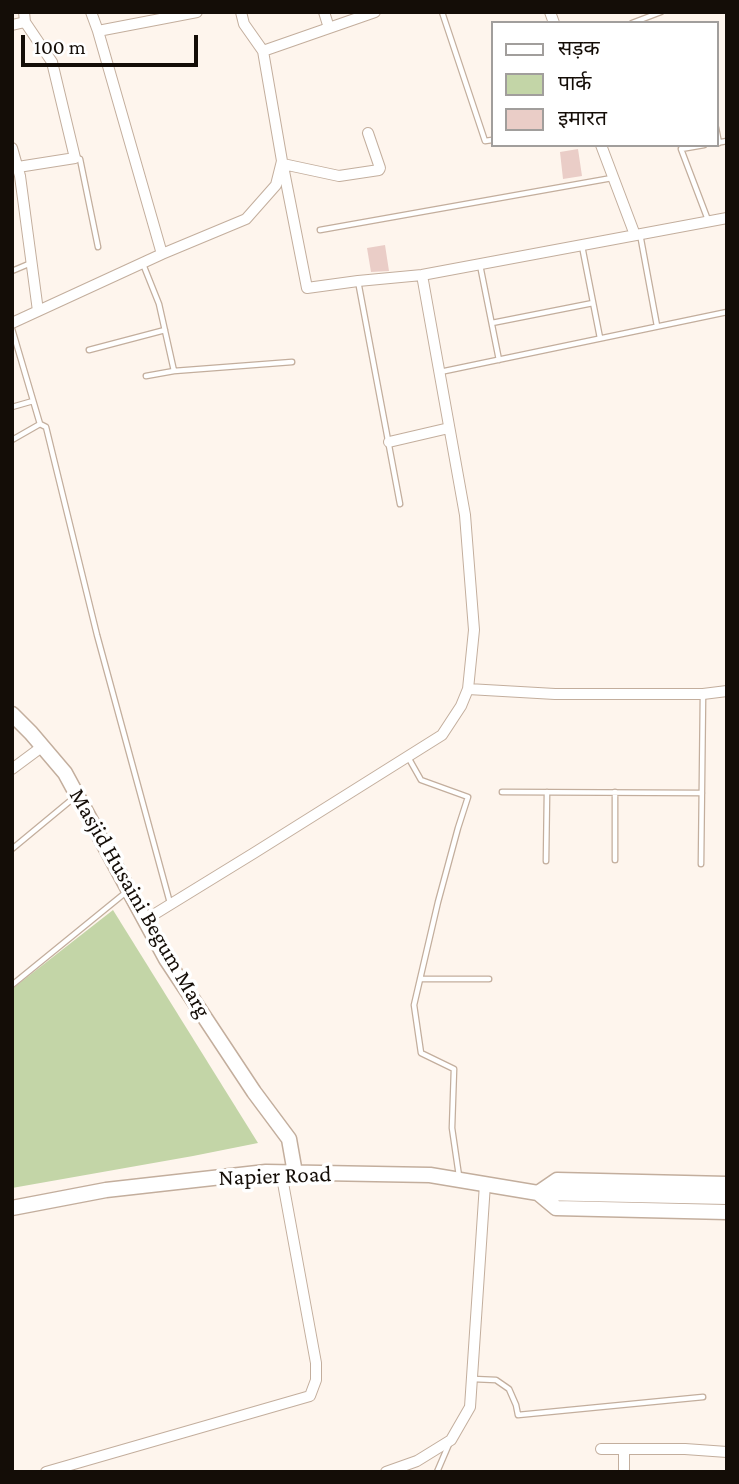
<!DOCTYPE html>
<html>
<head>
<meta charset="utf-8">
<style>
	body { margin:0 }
	#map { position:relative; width:739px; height:1484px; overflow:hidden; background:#fef5ed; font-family:"Crimson Pro","Noto Sans Devanagari",serif }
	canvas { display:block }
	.frame { position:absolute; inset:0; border:14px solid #140d07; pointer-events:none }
	.legend { position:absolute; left:491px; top:21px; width:228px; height:126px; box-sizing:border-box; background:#fff; border:2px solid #a19e9c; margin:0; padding:9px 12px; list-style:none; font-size:21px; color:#140d07 }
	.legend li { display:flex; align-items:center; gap:14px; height:35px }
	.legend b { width:35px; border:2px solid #a19e9c }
	.scale { position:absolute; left:21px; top:35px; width:177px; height:32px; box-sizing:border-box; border:4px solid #140d07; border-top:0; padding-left:9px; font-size:21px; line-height:24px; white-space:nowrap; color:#140d07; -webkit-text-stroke:5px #fff; paint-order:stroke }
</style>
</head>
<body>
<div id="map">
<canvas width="739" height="1484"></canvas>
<div class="frame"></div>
<ul class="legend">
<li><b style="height:9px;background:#fff"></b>सड़क</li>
<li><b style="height:19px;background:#c3d5a7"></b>पार्क</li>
<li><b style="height:19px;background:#eacdc7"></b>इमारत</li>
</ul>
<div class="scale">100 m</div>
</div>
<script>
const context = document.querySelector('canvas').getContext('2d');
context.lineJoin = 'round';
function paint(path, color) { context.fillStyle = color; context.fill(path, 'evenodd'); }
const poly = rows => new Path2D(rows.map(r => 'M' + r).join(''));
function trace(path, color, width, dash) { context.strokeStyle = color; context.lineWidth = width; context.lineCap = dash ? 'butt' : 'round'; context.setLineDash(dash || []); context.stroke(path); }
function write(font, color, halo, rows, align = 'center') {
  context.font = font + ' "Crimson Pro",serif'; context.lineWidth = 7; context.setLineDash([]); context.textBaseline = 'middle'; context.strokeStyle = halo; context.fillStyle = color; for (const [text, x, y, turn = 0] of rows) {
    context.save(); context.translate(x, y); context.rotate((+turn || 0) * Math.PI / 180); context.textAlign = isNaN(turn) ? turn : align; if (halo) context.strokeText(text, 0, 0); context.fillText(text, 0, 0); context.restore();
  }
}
const green = poly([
	[113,910,258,1143,193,1156,12,1188,12,989]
]);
const building = poly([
	[578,149,582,176,563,179,560,152],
	[385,245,389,271,371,272,367,248]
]);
const lane = poly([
	[442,12,485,141,492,140],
	[632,23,661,12],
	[716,128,719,143],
	[716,143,727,141],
	[704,145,681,149,708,220],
	[76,158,80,159,98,247],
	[320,230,612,178],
	[640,234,657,326],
	[582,246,600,338],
	[143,264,159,304,174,371],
	[480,265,499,360],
	[12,271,31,263],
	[358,281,400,504],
	[492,323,593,303],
	[12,329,40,424,46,427,97,635,170,903],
	[89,350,165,330],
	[440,372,727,312],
	[146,376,174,371,292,362],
	[12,407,33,401],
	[12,440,40,424],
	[408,757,421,780,468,797,458,828,438,902,414,1005,421,1053,454,1069,452,1128,459,1176],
	[502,792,702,793],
	[615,792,615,860],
	[12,849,76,796],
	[546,861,547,792],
	[701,864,703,694],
	[420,979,489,979],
	[12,985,125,893],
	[473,1379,496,1380,509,1389,516,1405,518,1415,703,1397],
	[437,1472,449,1444]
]);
const street = poly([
	[91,12,98,31,162,254],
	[324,12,329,28],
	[550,12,554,23],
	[12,25,25,22],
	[98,31,197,12],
	[263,51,375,12],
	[601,145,635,235],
	[12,148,20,176,38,311],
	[282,161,307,288,358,281,422,275,727,218],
	[283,164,339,176,379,170,380,168,368,133],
	[18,167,75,158,52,62,25,22,24,12],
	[12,323,162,254,246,219,276,185,282,161,263,51,244,24,241,12],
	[389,442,449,428],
	[468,689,555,694,703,694,727,691],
	[12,769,43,746],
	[145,920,254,853,442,735,461,706,468,689,474,630,465,515,422,275],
	[601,1449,685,1449,727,1452],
	[46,1472,310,1396,316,1380,316,1363,281,1172],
	[386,1472,417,1461,451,1440,470,1407,485,1184],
	[624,1472,624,1449]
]);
const secondary = poly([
	[12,714,31,733,65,773,166,959,254,1092,289,1139,295,1173],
	[538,1193,556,1208,727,1212],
	[538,1193,557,1180,727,1184],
	[12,1208,106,1190,266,1172,430,1175,538,1193,727,1197]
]);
const streetNames = [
	["Masjid Husaini Begum Marg",140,903,60],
	["Napier Road",275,1176,-2]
];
paint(green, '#c3d5a7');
paint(building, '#eacdc7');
trace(lane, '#c3ae9d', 7);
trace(street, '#c3ae9d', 12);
trace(secondary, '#c3ae9d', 17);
trace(lane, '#fff', 4.5);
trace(street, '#fff', 10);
trace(secondary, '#fff', 14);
write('23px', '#140d07', '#fff', streetNames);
</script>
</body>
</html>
